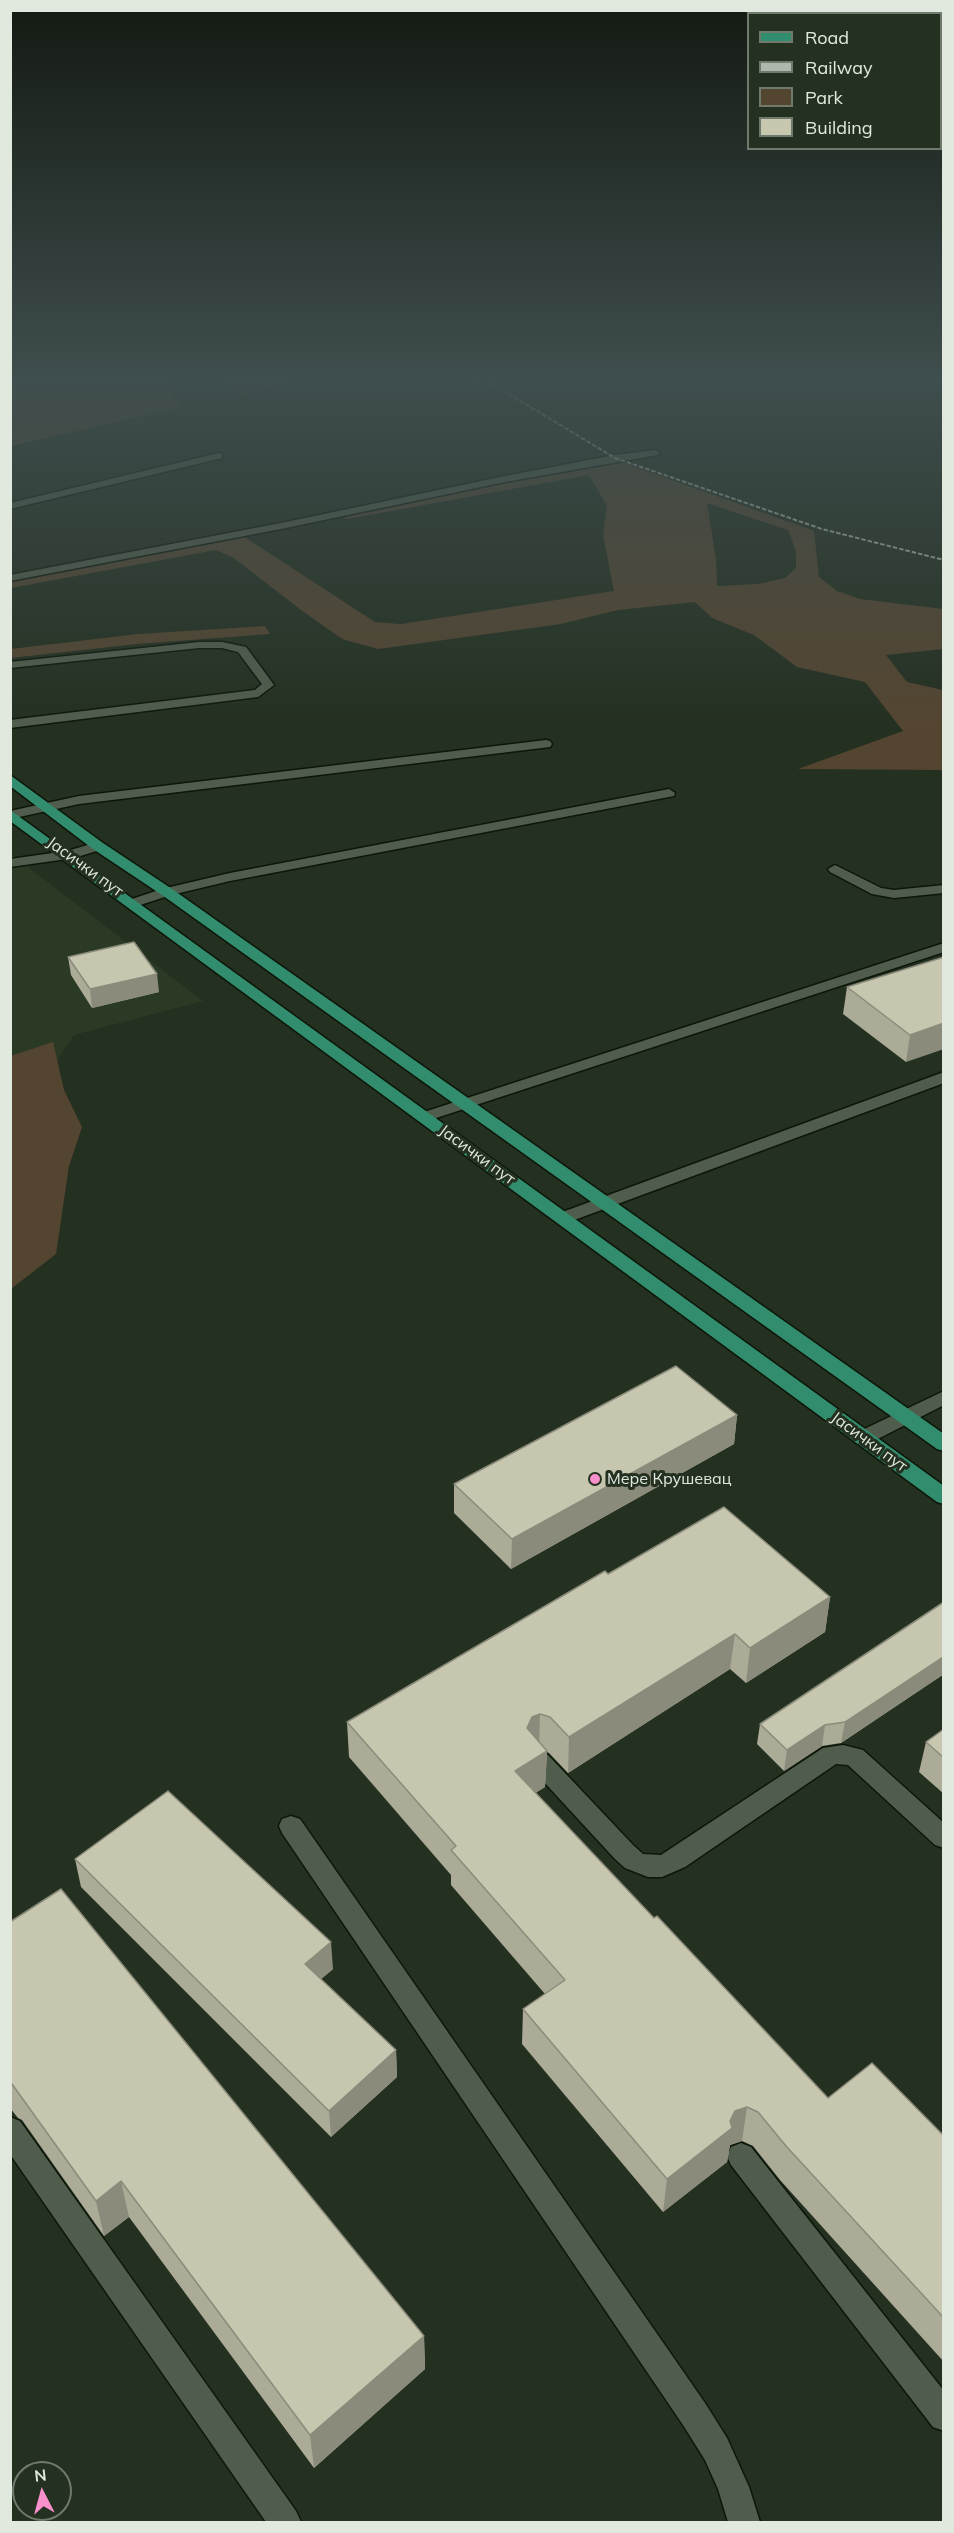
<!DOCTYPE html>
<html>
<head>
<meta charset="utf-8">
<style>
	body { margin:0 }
	#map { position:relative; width:954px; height:2533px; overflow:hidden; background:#243020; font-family:Mulish,sans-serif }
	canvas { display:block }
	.frame { position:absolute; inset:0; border:12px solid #e1e9df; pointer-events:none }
	.legend { position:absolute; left:747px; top:12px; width:195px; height:138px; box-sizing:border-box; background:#243020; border:2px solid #707a6c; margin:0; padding:8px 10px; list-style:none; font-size:18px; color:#e1e9df }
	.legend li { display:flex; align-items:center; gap:12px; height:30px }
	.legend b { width:30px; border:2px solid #707a6c }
	.north { position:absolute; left:12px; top:2461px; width:60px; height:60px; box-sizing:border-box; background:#243020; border:2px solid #707a6c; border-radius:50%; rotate:354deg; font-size:16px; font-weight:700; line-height:24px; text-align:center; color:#e1e9df }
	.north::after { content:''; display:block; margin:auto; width:21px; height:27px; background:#f890cc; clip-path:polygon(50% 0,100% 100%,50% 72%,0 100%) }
</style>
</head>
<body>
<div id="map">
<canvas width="954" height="2533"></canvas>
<div class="frame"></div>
<ul class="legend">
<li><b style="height:8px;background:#328c6e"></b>Road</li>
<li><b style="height:8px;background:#afb8ad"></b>Railway</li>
<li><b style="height:16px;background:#544530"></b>Park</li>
<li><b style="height:16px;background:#c7c7b0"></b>Building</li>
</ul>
<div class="north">N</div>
</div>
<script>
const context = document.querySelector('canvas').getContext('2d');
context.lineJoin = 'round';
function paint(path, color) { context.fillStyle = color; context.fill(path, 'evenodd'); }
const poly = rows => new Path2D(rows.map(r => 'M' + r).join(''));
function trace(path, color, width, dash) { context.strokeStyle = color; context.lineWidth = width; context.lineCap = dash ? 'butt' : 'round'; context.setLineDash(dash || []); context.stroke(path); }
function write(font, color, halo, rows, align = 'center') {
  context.font = font + ' Mulish,sans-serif'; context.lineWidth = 6; context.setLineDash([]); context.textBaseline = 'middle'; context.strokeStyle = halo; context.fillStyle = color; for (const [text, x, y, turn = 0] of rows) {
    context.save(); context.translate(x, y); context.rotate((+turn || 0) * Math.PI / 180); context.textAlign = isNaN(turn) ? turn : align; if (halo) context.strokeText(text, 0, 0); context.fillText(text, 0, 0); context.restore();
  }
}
const built = poly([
	[11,854,203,1001,74,1035,11,1129]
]);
const green = poly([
	[11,377,162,377,181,407,11,446],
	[222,377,314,377,242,394],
	[616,460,814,531,819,577,837,591,860,599,943,609,943,649,886,655,907,682,943,690,943,770,798,769,903,731,865,682,797,667,754,635,712,618,695,602,618,610,561,624,378,649,342,639,301,610,234,558,216,550,11,588,11,581,243,536,375,622,401,624,614,591,603,535,607,506,589,475,347,519,338,516],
	[707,503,788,530,796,551,796,568,785,578,758,584,717,586,716,559],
	[265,626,270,634,137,644,11,658,11,649,138,634],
	[53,1042,64,1090,82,1127,69,1166,56,1254,11,1289,11,1056]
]);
const minor = poly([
	[655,450,660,453,658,455,505,482,286,528,10,581,10,575,286,522,505,476,615,455,655,450],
	[219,453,222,454,222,458,10,509,10,503,219,453],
	[199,642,222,642,246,647,274,685,258,697,10,728,10,720,255,690,262,684,238,652,222,648,199,648,10,668,10,662,199,642],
	[546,740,550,741,552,744,550,747,79,804,10,819,10,811,79,796,546,740],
	[669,789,675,793,674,796,230,881,171,895,134,907,127,903,129,900,162,889,230,873,669,789],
	[98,842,105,846,103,849,74,858,10,867,10,859,67,851,98,842],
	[835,865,881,888,894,890,944,885,944,893,894,898,872,894,830,872,828,869,835,865],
	[944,943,944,952,430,1120,418,1120,416,1117,418,1114,944,943],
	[944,1072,944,1083,569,1222,557,1222,554,1218,557,1214,944,1072],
	[944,1391,944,1405,870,1443,863,1445,856,1443,853,1438,856,1433,944,1391],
	[843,1745,863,1750,944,1823,944,1848,935,1845,848,1765,836,1764,685,1867,662,1877,648,1877,625,1868,615,1859,532,1769,528,1762,532,1755,540,1752,548,1755,633,1845,643,1854,661,1855,823,1748,843,1745],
	[291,1816,300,1819,705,2403,727,2438,749,2487,760,2522,728,2522,718,2489,705,2460,683,2425,282,1833,279,1826,282,1819,291,1816],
	[10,2117,20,2121,296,2511,301,2522,266,2522,10,2154,10,2117],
	[741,2143,751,2147,944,2391,944,2431,933,2427,731,2165,727,2156,731,2147,741,2143]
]);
const major = poly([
	[10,775,103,843,172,889,944,1434,944,1451,937,1449,162,895,93,849,10,786,10,775],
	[10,810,944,1486,944,1504,937,1502,10,821,10,810]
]);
const rail = poly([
	[464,377,488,390],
	[481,377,615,458,822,529,944,560]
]);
const wall = poly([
	[68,957,159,992,92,1008,71,975],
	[944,957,906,1062,843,1014,847,987],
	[737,1415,734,1444,511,1569,454,1513,454,1484],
	[608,1574,830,1597,825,1632,746,1683,730,1669,568,1773,549,1753,547,1752,545,1787,535,1793,654,1918,828,2098,944,2136,944,2362,780,2180,753,2146,742,2141,730,2145,727,2162,663,2212,522,2044,523,2009,545,1994,451,1885,451,1875,349,1757,347,1722],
	[944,1602,944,1674,841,1743,822,1746,784,1771,757,1744,760,1724],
	[944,1729,944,1794,919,1772,926,1742],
	[75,1859,333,1969,321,1979,396,2050,397,2077,331,2137,81,1887],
	[10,1922,424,2336,425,2369,314,2468,129,2217,104,2236,22,2120,18,2118,10,2108]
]);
const shadedWall = poly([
	[157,974,159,992,92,1008,90,989],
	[944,1023,944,1049,906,1062,910,1035],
	[737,1415,734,1444,511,1569,512,1539],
	[830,1597,825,1632,746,1683,750,1648],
	[735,1634,730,1669,568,1773,569,1737],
	[944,1657,944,1674,841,1743,845,1722],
	[540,1714,539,1750,527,1728,532,1717],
	[825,1725,822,1746,784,1771,787,1750],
	[547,1751,545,1787,514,1807,515,1771],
	[331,1942,333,1969,307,1991,305,1964],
	[396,2050,397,2077,331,2137,329,2111],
	[747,2107,742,2141,730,2145,727,2162,663,2212,667,2179,730,2121,735,2111],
	[121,2181,129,2217,104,2236,96,2201],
	[424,2336,425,2369,314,2468,310,2435]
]);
const building = poly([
	[134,942,157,974,90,989,68,957,134,942],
	[944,957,944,1023,910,1035,847,987,944,957],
	[676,1366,737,1415,512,1539,454,1484,676,1366],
	[724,1507,830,1597,750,1648,735,1634,569,1737,550,1717,540,1714,532,1717,527,1728,547,1751,515,1771,654,1918,657,1916,828,2098,872,2063,944,2136,944,2318,786,2146,758,2112,747,2107,735,2111,730,2121,732,2128,667,2179,523,2009,565,1980,451,1850,456,1846,347,1722,605,1571,608,1574,724,1507],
	[944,1602,944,1657,940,1659,845,1722,825,1725,787,1750,760,1724,944,1602],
	[944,1729,944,1758,926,1742,944,1729],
	[168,1791,331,1942,305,1964,396,2050,329,2111,75,1859,168,1791],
	[61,1889,424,2336,310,2435,121,2181,96,2201,12,2084,10,2083,10,1922,61,1889]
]);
const markers = [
	[595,1479,6,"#f890cc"]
];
const streetNames = [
	["Јасички пут",85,867,36],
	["Јасички пут",477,1155,36],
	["Јасички пут",869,1442,36]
];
const poiNames = [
	["Мере Крушевац",607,1479]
];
paint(built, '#2b3a25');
paint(green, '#544530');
trace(minor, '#0d1709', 3);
trace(major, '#0d1709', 3);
paint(minor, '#515d4c');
paint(major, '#328c6e');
trace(rail, '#afb8ad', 2, [4.5, 2]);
paint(wall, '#abab97');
paint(shadedWall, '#8b8b7b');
paint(building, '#c7c7b0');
trace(building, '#8b8b7b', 1.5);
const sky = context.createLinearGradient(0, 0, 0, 732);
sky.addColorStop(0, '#141a12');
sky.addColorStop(0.52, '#3f4e4e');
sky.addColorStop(1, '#3f4e4e00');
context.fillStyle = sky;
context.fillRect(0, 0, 954, 732);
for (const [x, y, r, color] of markers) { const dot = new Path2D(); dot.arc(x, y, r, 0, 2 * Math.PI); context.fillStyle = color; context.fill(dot); trace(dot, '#243020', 2); }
write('16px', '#e1e9df', '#243020', streetNames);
write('16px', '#e1e9df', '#243020', poiNames, 'left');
</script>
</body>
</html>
